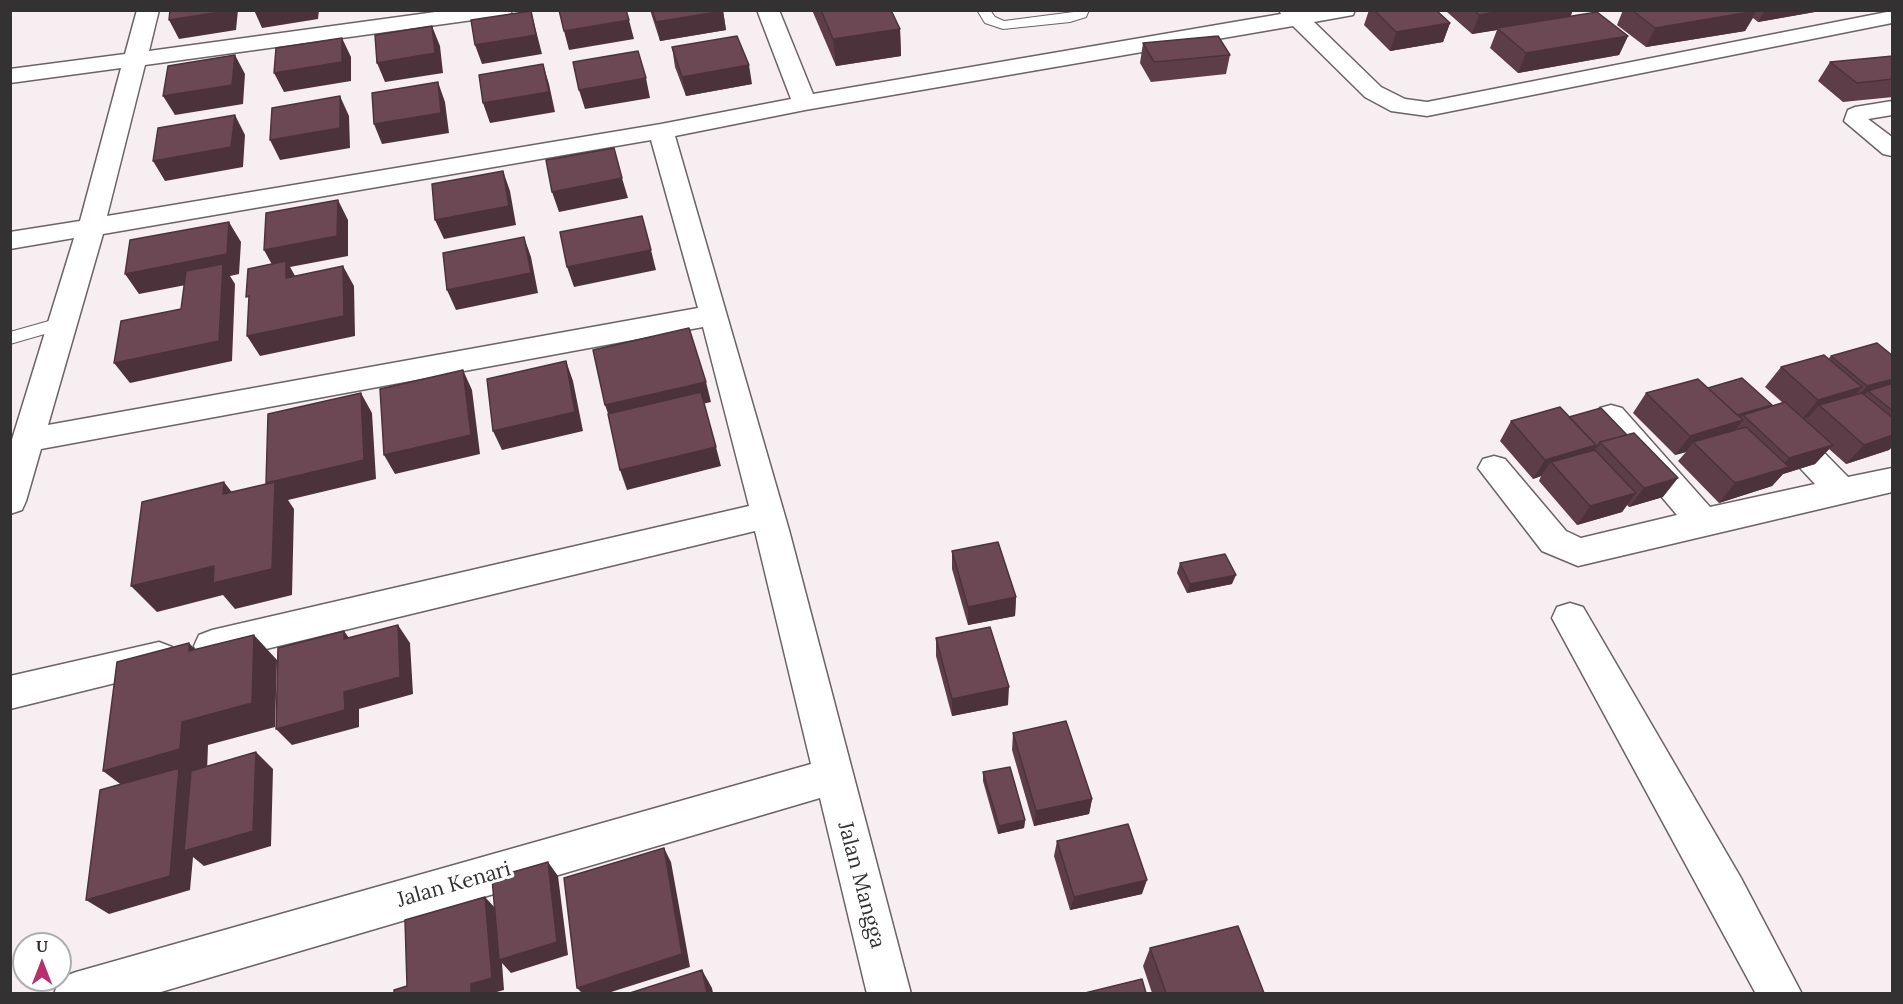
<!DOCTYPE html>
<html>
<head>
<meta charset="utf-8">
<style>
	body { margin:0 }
	#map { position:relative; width:1903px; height:1004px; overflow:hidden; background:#f7eef1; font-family:Lora,serif }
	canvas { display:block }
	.frame { position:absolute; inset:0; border:12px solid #343132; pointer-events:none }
	.north { position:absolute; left:12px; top:932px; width:60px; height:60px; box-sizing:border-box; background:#fff; border:2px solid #aeadad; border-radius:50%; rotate:0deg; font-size:16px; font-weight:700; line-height:24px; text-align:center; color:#343132 }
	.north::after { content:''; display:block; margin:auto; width:21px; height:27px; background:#b82f6d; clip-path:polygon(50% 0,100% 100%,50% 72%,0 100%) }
</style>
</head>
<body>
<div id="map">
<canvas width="1903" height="1004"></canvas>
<div class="frame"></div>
<div class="north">U</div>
</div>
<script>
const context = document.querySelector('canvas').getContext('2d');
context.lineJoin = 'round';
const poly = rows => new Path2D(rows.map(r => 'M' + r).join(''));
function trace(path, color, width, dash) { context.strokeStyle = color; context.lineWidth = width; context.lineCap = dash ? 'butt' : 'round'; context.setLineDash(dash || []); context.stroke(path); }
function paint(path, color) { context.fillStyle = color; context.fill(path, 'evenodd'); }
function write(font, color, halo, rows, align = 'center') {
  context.font = font + ' Lora,serif'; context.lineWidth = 6; context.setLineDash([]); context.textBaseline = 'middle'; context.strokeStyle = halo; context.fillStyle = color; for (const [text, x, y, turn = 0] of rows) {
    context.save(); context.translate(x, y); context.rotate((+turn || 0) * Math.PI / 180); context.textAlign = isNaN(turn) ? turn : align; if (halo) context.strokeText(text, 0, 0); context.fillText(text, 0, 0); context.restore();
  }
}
const service = poly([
	[977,10,990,10,995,17,1004,21,1089,10,1086,17,1070,22,1003,29,985,23,977,10],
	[63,317,69,319,72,323,69,327,10,344,10,332,63,317]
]);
const minor = poly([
	[137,10,159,10,149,51,450,10,512,10,510,15,502,16,145,65,107,216,661,124,791,99,757,10,779,10,813,94,1281,14,1279,10,1355,10,1353,15,1314,22,1381,87,1405,99,1427,102,1892,11,1892,23,1427,116,1391,111,1365,97,1293,26,805,110,675,136,789,530,911,994,867,994,820,798,154,994,54,994,60,978,76,972,811,764,755,531,212,662,199,657,194,646,199,635,212,630,749,506,703,327,41,449,26,501,22,510,10,514,10,446,74,238,10,249,10,232,80,221,121,68,10,83,10,69,125,54,137,10],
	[651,140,698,308,48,425,103,234,651,140],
	[1892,101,1892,115,1868,119,1892,137,1892,156,1883,154,1844,121,1848,110,1855,107,1892,101],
	[1611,405,1622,408,1710,507,1815,484,1773,439,1768,431,1773,423,1784,419,1795,423,1848,477,1892,468,1892,492,1578,566,1542,551,1478,468,1483,459,1494,456,1505,459,1566,531,1581,538,1677,515,1600,424,1596,416,1600,408,1611,405],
	[1570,603,1583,607,1741,878,1802,994,1756,994,1552,618,1557,607,1570,603],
	[159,642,172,647,177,658,172,669,10,709,10,676,159,642]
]);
const wall = poly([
	[650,10,723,10,726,30,660,41],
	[812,10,891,10,900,29,901,56,836,66],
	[1369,10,1436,10,1450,23,1443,42,1390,51,1364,25],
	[1448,10,1573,10,1570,16,1628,36,1619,55,1518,73,1490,48,1497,30,1472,34,1447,12],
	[1623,10,1826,10,1758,22,1753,18,1745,31,1646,47,1617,25],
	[1143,43,1230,55,1226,74,1151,82,1140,63],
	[672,47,752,84,686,96,675,67],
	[1893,56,1893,97,1843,102,1818,81,1830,62],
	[1831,356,1893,356,1893,446,1889,450,1846,464,1829,449,1815,464,1783,474,1772,486,1719,503,1678,461,1686,452,1675,455,1633,413,1646,393,1708,388,1771,406,1783,403,1765,387,1781,367,1828,359],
	[1601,408,1663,497,1629,507,1627,505,1622,512,1577,525,1539,481,1541,476,1533,479,1500,441,1511,421,1569,417],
	[952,551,1016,597,1015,616,968,625,952,569],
	[1180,563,1232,584,1187,593,1177,573],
	[936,638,1008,705,952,716,936,656],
	[1013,733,1092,799,1089,814,1034,826,1012,750],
	[983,772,1025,820,1024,828,998,834,983,781],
	[1057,841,1142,894,1070,910,1054,856],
	[1150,948,1264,993,1152,993,1143,966]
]);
const shadedWall = poly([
	[226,10,238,10,236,30,179,39,169,20],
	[254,10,319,10,318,19,262,28],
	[1505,10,1573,10,1570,18,1497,28,1497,30,1472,34,1479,15],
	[1765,10,1826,10,1758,22],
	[531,11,542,54,482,64,475,45],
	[723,11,726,30,660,41,656,22],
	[1756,11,1745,31,1646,47,1655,28],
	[629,20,634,39,569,50,564,31],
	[1450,23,1443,42,1390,51,1396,32],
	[432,26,440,46,443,73,385,82,377,63],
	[900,29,901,56,836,66,833,39],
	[1628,36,1619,55,1518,73,1526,53],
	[342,38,351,57,351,81,284,92,274,73],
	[235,55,245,74,243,104,175,115,163,96],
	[543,64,549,84,555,112,490,123,483,103],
	[749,65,752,84,686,96,682,77],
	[646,78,650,98,585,109,579,90],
	[438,82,445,102,449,133,382,144,374,124],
	[340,96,349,116,350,148,280,160,270,140],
	[235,115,245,135,243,167,165,181,153,161],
	[503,171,510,191,516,225,444,239,435,220],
	[622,178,628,198,559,212,552,192],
	[338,200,348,220,348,256,290,267,298,281,297,298,275,270,264,250],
	[229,222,241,242,239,274,230,276,235,284,232,361,130,383,114,363,222,278,139,294,125,274],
	[524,237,531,257,538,293,456,310,447,290],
	[651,250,656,270,574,287,567,267],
	[343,266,354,286,355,336,260,356,247,336],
	[566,361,573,381,583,431,502,450,493,431],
	[463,370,472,390,480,454,395,474,384,455],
	[1893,379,1893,394,1868,391,1855,405,1850,406,1867,386],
	[706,382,711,402,612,425,605,405],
	[1862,387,1844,407,1819,405,1809,417,1802,419,1818,400],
	[361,393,372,413,376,479,288,500,294,509,292,595,235,609,223,595,157,612,131,586,274,495,266,483],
	[1772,405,1764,415,1743,415,1737,422,1743,420,1727,440,1693,442,1686,452,1675,455,1690,436,1729,418],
	[1893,435,1893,446,1889,450,1846,464,1864,445],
	[1596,445,1597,447,1590,456,1551,462,1541,476,1533,479,1545,460],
	[1833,445,1815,464,1783,474,1772,486,1719,503,1735,483,1778,470,1789,458],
	[716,447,721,466,627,490,620,470],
	[1678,478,1663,497,1629,507,1644,488],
	[224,482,245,509,223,494],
	[1636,493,1622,512,1577,525,1590,506],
	[1236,575,1232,584,1187,593,1190,584],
	[1016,597,1015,616,968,625,968,607],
	[398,625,410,643,413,694,359,709,359,727,292,745,276,729,344,692],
	[344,631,357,649,344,639],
	[254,635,277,660,275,727,208,745,207,772,190,777,198,784,256,752,273,769,271,846,204,866,193,857,190,890,109,914,86,900,132,793,103,771,182,722],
	[189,643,214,668,189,651],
	[1009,687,1008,705,952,716,952,699],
	[1092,799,1089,814,1034,826,1036,811],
	[1025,820,1024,828,998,834,999,826],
	[664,848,671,862,690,967,608,993,582,993,577,988],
	[548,862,558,876,568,955,511,973,502,963,504,990,493,993,471,993,471,984,485,897,497,910],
	[1147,880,1142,894,1070,910,1074,897],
	[702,970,712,988,713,993,707,993]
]);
const building = poly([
	[170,10,226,10,226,11,169,20,170,10],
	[559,10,626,10,629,20,564,31,559,10],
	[652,10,723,10,723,11,656,22,652,10],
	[821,10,891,10,900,29,833,39,821,10],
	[1374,10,1436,10,1450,23,1396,32,1374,10],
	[1474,10,1505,10,1479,15,1474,10],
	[1632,10,1755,10,1756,11,1655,28,1632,10],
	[531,11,536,35,475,45,471,20,531,11],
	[1597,12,1628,36,1526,53,1497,28,1597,12],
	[432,26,435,53,377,63,375,35,432,26],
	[737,36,749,65,682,77,672,47,737,36],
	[1218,36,1230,55,1154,62,1143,43,1218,36],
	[342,38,342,62,274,73,276,48,342,38],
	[638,51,646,78,579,90,573,62,638,51],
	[235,55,232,85,163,96,168,66,235,55],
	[1893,56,1893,79,1857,83,1830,62,1893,56],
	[543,64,549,92,483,103,479,75,543,64],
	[438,82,441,113,374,124,372,93,438,82],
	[340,96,340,128,270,140,272,108,340,96],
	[235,115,231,147,153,161,158,128,235,115],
	[614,148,622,178,552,192,546,160,614,148],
	[503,171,509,206,435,220,432,184,503,171],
	[338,200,337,236,264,250,266,213,338,200],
	[642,216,651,250,567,267,560,232,642,216],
	[229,222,227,254,125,274,130,240,229,222],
	[524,237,531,273,447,290,443,253,524,237],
	[286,261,286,278,343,266,344,316,247,336,249,296,246,297,248,269,286,261],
	[223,264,219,341,114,363,121,321,181,309,186,271,223,264],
	[689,328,706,382,605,405,593,350,689,328],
	[1877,343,1893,356,1893,379,1867,386,1831,356,1877,343],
	[1824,355,1862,387,1818,400,1781,367,1824,355],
	[566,361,575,412,493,431,487,379,566,361],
	[463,370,471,435,384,455,380,389,463,370],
	[1742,378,1772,405,1737,415,1708,388,1742,378],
	[1698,379,1743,420,1690,436,1646,393,1698,379],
	[1893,383,1893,411,1868,391,1893,383],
	[701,392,716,447,620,470,608,414,701,392],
	[361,393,364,460,266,483,268,414,361,393],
	[1862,393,1893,418,1893,435,1864,445,1819,405,1862,393],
	[1785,402,1833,445,1789,458,1743,415,1785,402],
	[1560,407,1596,445,1545,460,1511,421,1560,407],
	[1601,408,1627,435,1600,442,1597,447,1594,447,1596,445,1569,417,1601,408],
	[1746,427,1789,467,1735,483,1693,442,1746,427],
	[1634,433,1678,478,1644,488,1600,442,1634,433],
	[1595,450,1636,493,1590,506,1551,462,1595,450],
	[224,482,223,494,275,482,272,569,213,583,214,566,131,586,142,502,224,482],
	[998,542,1016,597,968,607,952,551,998,542],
	[1225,554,1236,575,1190,584,1180,563,1225,554],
	[398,625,400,677,344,692,345,710,276,729,278,648,344,631,344,639,398,625],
	[990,627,1009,687,952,699,936,638,990,627],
	[254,635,252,703,182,722,180,749,103,771,117,662,189,643,189,651,254,635],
	[1066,721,1092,799,1036,811,1013,733,1066,721],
	[256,752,253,831,184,851,191,771,256,752],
	[1010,767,1025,820,999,826,983,772,1010,767],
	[179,768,170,876,86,900,100,790,179,768],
	[1128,824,1147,880,1074,897,1057,841,1128,824],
	[664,848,682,954,577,988,564,878,664,848],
	[548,862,557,942,499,960,492,878,548,862],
	[485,897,492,978,471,984,471,993,394,993,394,990,407,986,405,920,485,897],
	[1238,926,1264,993,1166,993,1150,948,1238,926],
	[702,970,707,993,630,993,702,970],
	[1142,979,1146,993,1085,993,1142,979]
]);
const nearStreetnames = [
	["Jalan Kenari",454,885,-16],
	["Jalan Mangga",861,885,75]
];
trace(service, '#6b6366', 2);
trace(minor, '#6b6366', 3);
paint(service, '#fff');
paint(minor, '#fff');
paint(wall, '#5d3e48');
paint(shadedWall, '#4c323b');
paint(building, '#6c4854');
trace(building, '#4c323b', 1.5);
write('21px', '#343132', '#fff', nearStreetnames);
</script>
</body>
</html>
